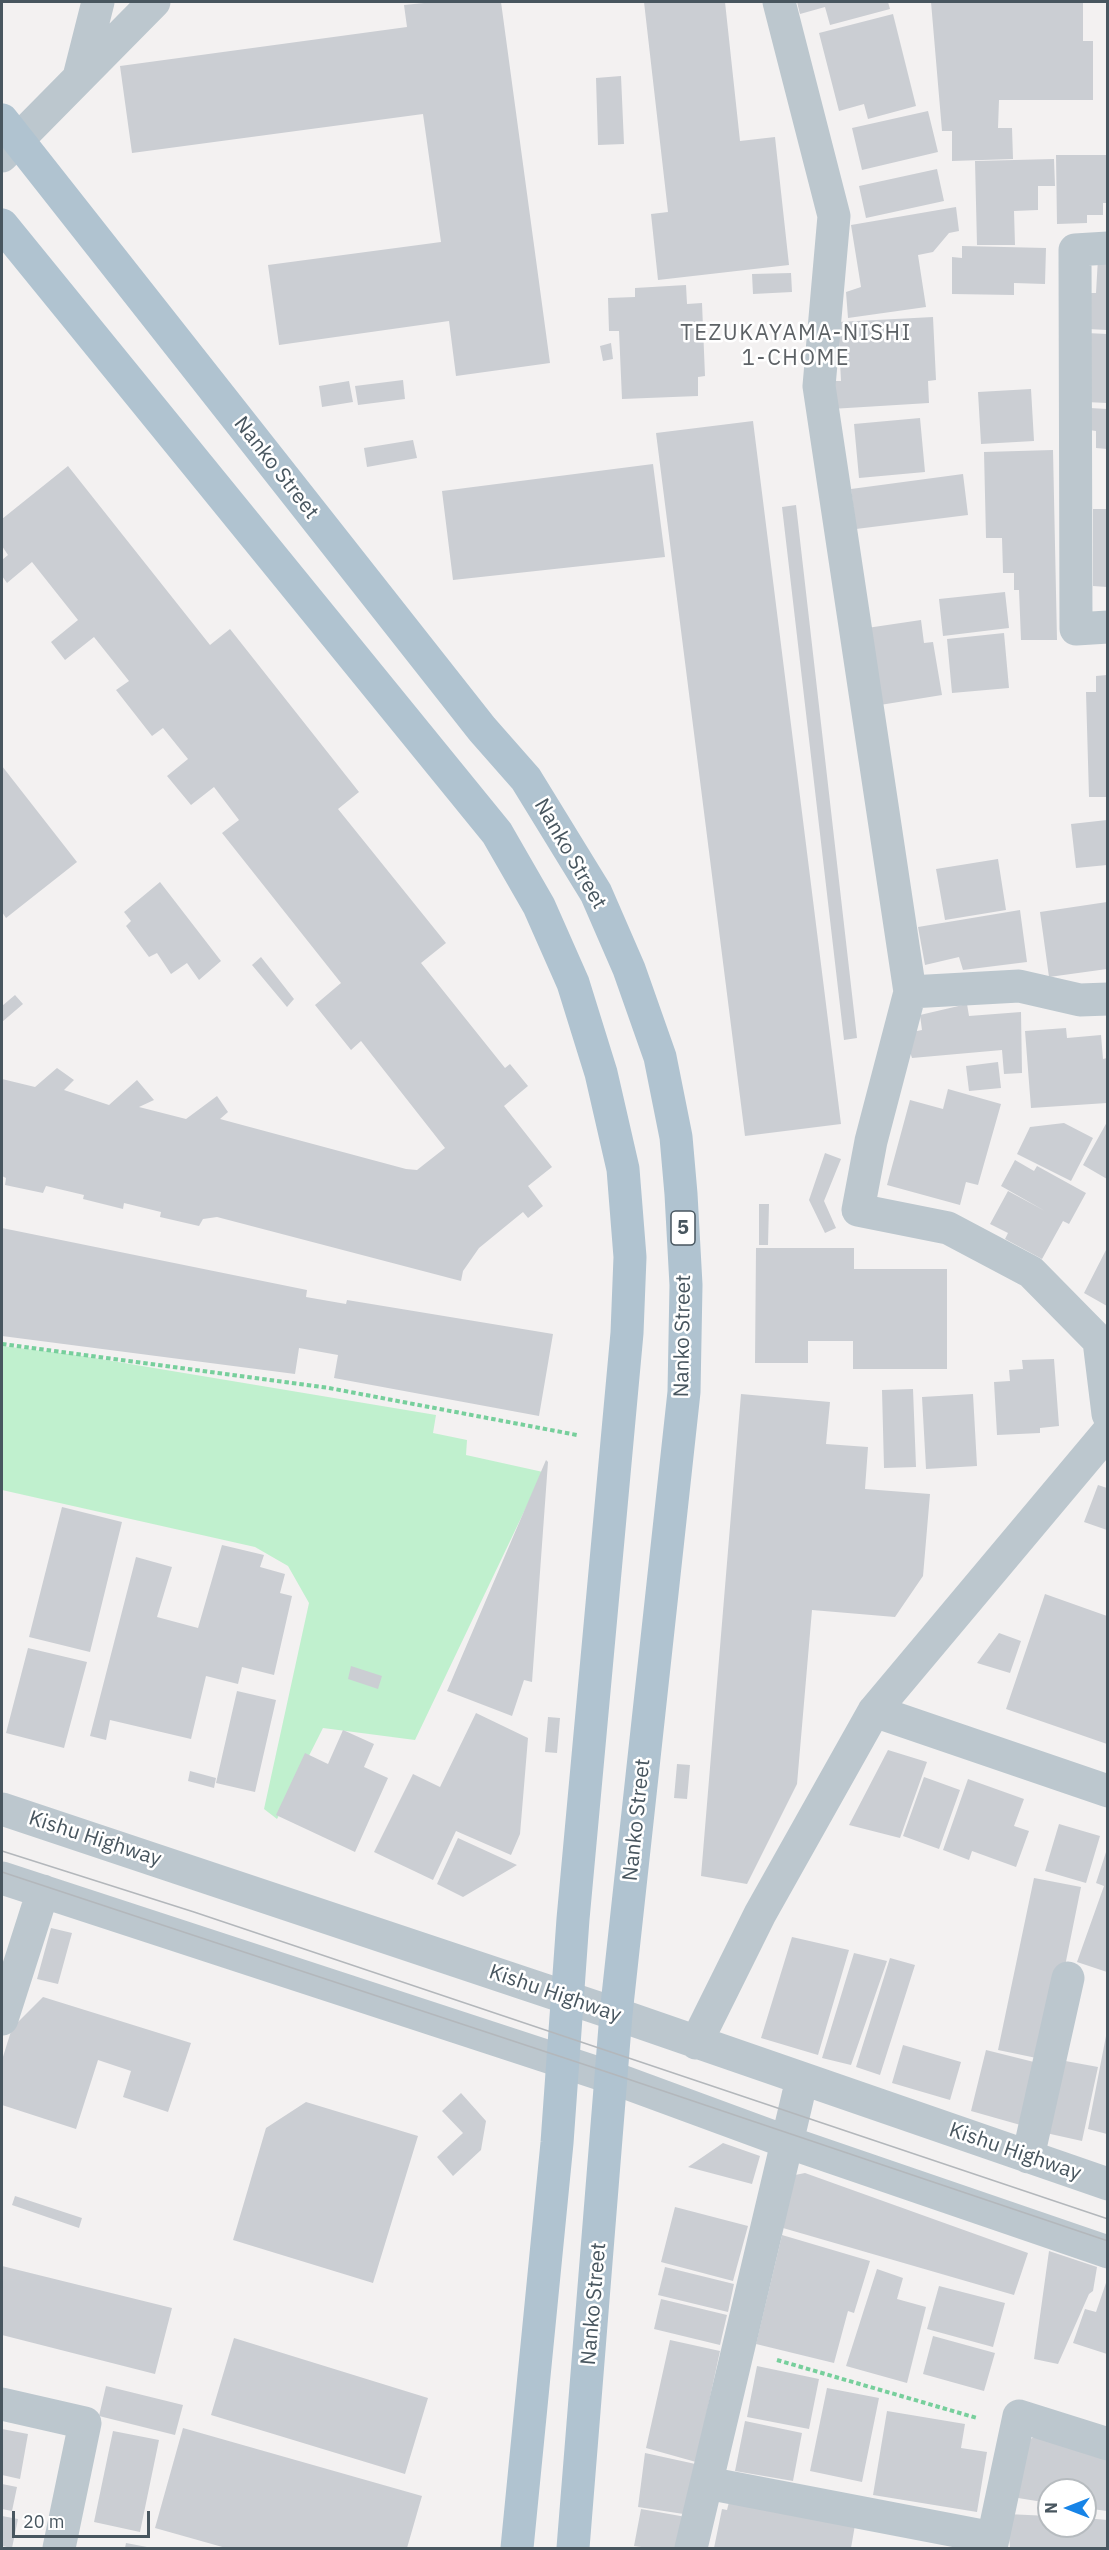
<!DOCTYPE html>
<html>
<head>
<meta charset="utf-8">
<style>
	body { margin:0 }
	#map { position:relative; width:1109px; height:2550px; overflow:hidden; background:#f3f1f1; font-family:"IBM Plex Sans",sans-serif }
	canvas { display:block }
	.frame { position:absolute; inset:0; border:3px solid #48565f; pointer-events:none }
	.north { position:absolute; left:1037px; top:2478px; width:60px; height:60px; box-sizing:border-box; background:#fff; border:2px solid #b6bbbf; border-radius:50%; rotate:270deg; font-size:16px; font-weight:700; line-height:24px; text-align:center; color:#48565f }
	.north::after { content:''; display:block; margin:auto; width:21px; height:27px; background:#1784e7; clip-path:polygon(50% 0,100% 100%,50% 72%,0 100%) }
	.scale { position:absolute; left:12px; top:2511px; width:138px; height:27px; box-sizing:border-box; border:3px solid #48565f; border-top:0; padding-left:8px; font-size:18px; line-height:21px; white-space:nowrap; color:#48565f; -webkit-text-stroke:4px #fff; paint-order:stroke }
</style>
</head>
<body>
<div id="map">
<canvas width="1109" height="2550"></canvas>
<div class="frame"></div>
<div class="north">N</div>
<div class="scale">20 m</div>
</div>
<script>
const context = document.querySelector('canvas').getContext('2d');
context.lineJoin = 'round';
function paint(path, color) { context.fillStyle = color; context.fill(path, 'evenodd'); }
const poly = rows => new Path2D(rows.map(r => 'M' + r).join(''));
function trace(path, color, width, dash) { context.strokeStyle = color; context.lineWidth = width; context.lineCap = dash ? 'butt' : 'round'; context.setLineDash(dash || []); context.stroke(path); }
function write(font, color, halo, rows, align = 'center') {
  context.font = font + ' "IBM Plex Sans",sans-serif'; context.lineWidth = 5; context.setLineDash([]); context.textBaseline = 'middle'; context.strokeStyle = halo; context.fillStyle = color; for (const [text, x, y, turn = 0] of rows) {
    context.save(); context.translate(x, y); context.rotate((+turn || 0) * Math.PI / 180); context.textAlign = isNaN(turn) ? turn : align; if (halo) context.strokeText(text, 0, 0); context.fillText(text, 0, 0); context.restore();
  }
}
const green = poly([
	[2,1346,76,1355,436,1415,433,1433,467,1440,466,1455,543,1472,415,1740,323,1728,277,1819,264,1809,309,1603,288,1566,255,1547,2,1490]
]);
const building = poly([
	[434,2,501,2,550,363,456,376,449,321,279,345,268,265,441,242,423,114,132,153,120,66,407,27,404,5],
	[644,2,725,2,740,141,775,137,789,265,658,280,651,214,668,212],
	[797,2,888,2,890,9,830,25,825,7,800,14],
	[931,2,1083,2,1083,41,1093,41,1093,100,999,100,998,128,1012,128,1013,159,952,161,952,131,942,131],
	[893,14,916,106,868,119,864,104,839,111,819,33],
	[621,76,624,144,598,145,596,78],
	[928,111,938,152,862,170,852,128],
	[1056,155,1107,155,1107,203,1103,203,1103,215,1087,215,1087,223,1057,224],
	[1054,159,1055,186,1038,186,1038,210,1014,211,1015,245,977,245,975,161],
	[937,169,944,201,866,218,859,186],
	[956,207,959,231,949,233,933,252,918,255,926,307,848,318,846,292,861,287,851,225],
	[962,246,1046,248,1045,284,1014,283,1014,295,952,294,952,257,962,258],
	[1098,258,1107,259,1107,330,1088,329,1087,293,1096,293],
	[791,273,792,292,753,294,752,274],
	[686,285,687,304,702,303,705,376,698,377,698,396,622,399,619,331,609,331,608,298,635,297,635,288],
	[933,317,936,380,928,381,929,403,831,409,829,381,841,381,838,322],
	[1087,333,1107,334,1107,403,1086,402],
	[611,343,613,359,603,361,600,346],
	[403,380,405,399,358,405,355,386],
	[349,381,353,402,322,407,319,386],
	[1031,389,1034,441,981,444,978,392],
	[1090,408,1107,409,1107,449,1096,448,1096,431,1089,430],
	[920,418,925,472,859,478,854,424],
	[753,421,841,1124,745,1136,656,433],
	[413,440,417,458,367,467,364,448],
	[1053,450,1057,640,1021,640,1019,590,1014,590,1014,573,1003,573,1002,538,986,538,984,452],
	[653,464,665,557,453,580,442,491],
	[68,466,210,645,230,629,359,792,338,809,446,943,421,963,505,1068,510,1064,528,1086,504,1106,552,1167,528,1186,543,1206,528,1218,523,1212,479,1248,463,1271,461,1281,217,1217,203,1219,199,1226,160,1217,161,1212,124,1203,123,1209,83,1199,84,1195,46,1186,43,1193,5,1185,6,1178,2,1176,2,1079,35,1087,57,1068,74,1080,64,1090,109,1105,137,1080,154,1100,139,1107,186,1119,217,1096,228,1112,220,1119,406,1169,417,1170,445,1148,361,1041,351,1050,315,1005,341,983,222,833,239,820,214,787,191,805,167,776,188,759,163,728,152,736,116,690,129,681,94,637,65,660,51,642,78,620,32,562,7,583,2,576,2,560,8,555,2,546,2,519],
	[963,474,968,515,856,529,851,489],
	[796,505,857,1038,844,1040,782,507],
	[1093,509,1107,509,1107,587,1093,586],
	[1005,592,1009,628,943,636,939,599],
	[921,620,924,643,933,642,942,695,880,705,867,628],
	[1004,633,1009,688,952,693,947,639],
	[1107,675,1107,797,1089,797,1086,692,1096,692,1096,676],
	[2,766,77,862,6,918,2,912],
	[1107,820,1107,865,1076,868,1071,824],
	[998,859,1006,910,945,920,936,869],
	[160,882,221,961,199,980,187,963,171,974,157,953,149,957,126,926,131,921,124,912],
	[1107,902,1107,969,1049,977,1040,912],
	[1020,910,1027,962,963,970,959,957,925,965,918,927],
	[261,957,294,999,287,1007,252,965],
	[15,995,23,1004,2,1022,2,1006],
	[967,1004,969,1016,1021,1012,1022,1073,1004,1074,1002,1050,912,1058,908,1046,912,1032,922,1030,920,1015],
	[1066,1028,1067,1038,1101,1035,1103,1059,1107,1058,1107,1103,1031,1108,1025,1031],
	[998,1062,1001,1088,969,1091,966,1066],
	[948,1089,1001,1104,978,1185,966,1182,960,1205,887,1185,910,1100,943,1109],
	[1107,1122,1107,1179,1083,1165],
	[1064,1123,1093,1138,1071,1181,1017,1154,1030,1127],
	[825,1153,841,1159,824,1201,836,1228,825,1233,809,1200],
	[1015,1160,1034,1171,1037,1166,1086,1193,1069,1224,1063,1221,1042,1259,1005,1239,1008,1233,990,1224,1008,1191,1045,1211,1001,1186],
	[759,1204,769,1204,768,1245,759,1245],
	[2,1228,307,1290,306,1297,346,1304,347,1300,553,1334,539,1416,334,1378,338,1355,299,1348,295,1374,2,1336],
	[756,1248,854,1248,854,1269,947,1269,947,1369,853,1369,853,1341,808,1341,808,1363,755,1363],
	[1107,1248,1107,1306,1084,1293],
	[1054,1359,1059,1426,1040,1428,1040,1433,997,1435,994,1382,1010,1381,1009,1370,1023,1369,1022,1360],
	[913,1389,916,1467,884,1468,882,1390],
	[741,1394,830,1402,826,1444,868,1447,865,1489,930,1494,923,1576,895,1617,812,1610,797,1784,747,1884,701,1876],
	[973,1394,977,1466,926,1469,922,1397],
	[546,1460,548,1462,532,1682,524,1680,512,1716,447,1691],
	[1098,1485,1107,1488,1107,1530,1084,1522],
	[62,1507,122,1522,90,1652,29,1637],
	[222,1545,264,1555,260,1567,285,1574,280,1593,292,1596,274,1675,242,1667,238,1684,206,1676,191,1739,110,1720,106,1740,90,1736,136,1557,172,1567,157,1617,198,1628],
	[1045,1594,1107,1616,1107,1744,1006,1709],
	[999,1633,1021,1641,1010,1673,977,1663],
	[28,1648,87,1662,64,1748,6,1733],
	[351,1666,382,1676,378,1689,348,1679],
	[237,1691,276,1700,255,1792,216,1783],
	[476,1713,528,1738,520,1834,511,1855,456,1831,433,1880,374,1852,413,1774,440,1787],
	[548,1717,560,1718,557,1753,545,1752],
	[343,1730,374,1744,364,1767,388,1778,355,1852,276,1815,305,1753,328,1764],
	[888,1750,927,1762,900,1838,849,1825],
	[677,1764,690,1765,687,1799,674,1798],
	[190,1771,216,1778,214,1788,188,1781],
	[924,1777,960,1790,939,1849,903,1836],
	[968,1779,1024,1799,1014,1826,1029,1831,1016,1867,972,1851,969,1860,943,1850],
	[1059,1824,1100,1836,1086,1883,1045,1871],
	[458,1838,517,1865,463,1897,437,1884],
	[1107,1849,1107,1972,1077,1962,1104,1886,1096,1883],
	[1034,1878,1081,1887,1046,2060,998,2050],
	[51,1928,72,1933,58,1984,37,1979],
	[792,1937,849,1950,818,2055,761,2038],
	[854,1953,887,1961,851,2065,822,2058],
	[890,1958,915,1965,880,2075,856,2067],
	[43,1997,191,2043,168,2112,123,2097,131,2071,98,2060,76,2129,2,2105,2,2060,12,2028],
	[1106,2036,1107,2036,1107,2134,1088,2129],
	[903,2045,961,2062,950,2100,892,2083],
	[986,2050,1042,2064,1024,2126,971,2111],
	[1060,2060,1098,2067,1082,2141,1046,2133],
	[461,2093,486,2121,481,2150,453,2176,437,2157,463,2133,442,2111],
	[306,2102,418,2136,373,2283,233,2240,266,2128],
	[723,2143,760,2156,752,2184,688,2167],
	[805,2173,1028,2253,1014,2295,783,2228,795,2175],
	[15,2196,82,2218,79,2228,12,2205],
	[675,2207,748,2226,733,2281,661,2262],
	[782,2235,870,2261,854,2313,848,2311,834,2363,756,2344],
	[1049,2251,1097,2267,1093,2291,1089,2294,1058,2364,1034,2359],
	[2,2266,172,2308,155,2374,2,2335],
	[665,2267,734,2284,728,2312,658,2295],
	[877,2269,903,2278,897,2299,926,2307,907,2383,846,2366],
	[1107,2280,1107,2354,1073,2343,1085,2309,1096,2312],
	[939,2286,1005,2303,993,2347,927,2329],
	[661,2299,727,2315,720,2345,654,2329],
	[933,2336,995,2353,984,2391,923,2374],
	[234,2338,428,2398,405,2474,211,2415],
	[670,2340,720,2351,696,2462,646,2448],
	[757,2366,819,2379,809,2429,747,2417],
	[106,2386,183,2405,175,2435,99,2416],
	[827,2388,879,2398,862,2482,810,2471],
	[887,2411,965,2424,961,2448,987,2452,977,2512,873,2495],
	[745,2421,802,2433,793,2481,735,2471],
	[183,2428,422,2496,407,2548,226,2548,155,2528],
	[2,2429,28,2434,20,2479,2,2475],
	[113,2431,159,2440,140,2532,94,2522],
	[1040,2434,1107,2457,1107,2511,1085,2508,1085,2490,1049,2490,1049,2503,1018,2498,1019,2445],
	[645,2453,700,2465,690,2515,638,2507],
	[2,2484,17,2487,12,2511,2,2509],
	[729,2502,855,2525,851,2548,714,2548,722,2509,727,2510],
	[641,2509,686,2517,680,2548,649,2548,634,2546],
	[1007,2514,1049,2516,1049,2526,1085,2526,1085,2518,1107,2520,1107,2548,1010,2548],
	[2,2516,18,2519,12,2548,2,2546],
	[126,2543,147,2547,147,2548,125,2548]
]);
const path = poly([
	[2,1344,329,1388,577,1435],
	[777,2360,977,2418]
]);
const minor = poly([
	[779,2,834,216,819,386,910,992,871,1141,858,1210,948,1228,1031,1272,1099,1341,1108,1414],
	[79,77,98,2],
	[2,156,154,2],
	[1108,248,1075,250,1076,629,1108,627],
	[910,992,1019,986,1080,1000,1108,999],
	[874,1711,1108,1791],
	[2,1809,616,2014,1108,2184],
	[2,1878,613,2078,787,2142,1108,2252],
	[2,2019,43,1891],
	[696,2043,760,1914,874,1711,1108,1432],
	[1028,2157,1068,1978],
	[2,2404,85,2423,59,2548],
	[707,2483,993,2538],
	[691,2548,802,2079],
	[991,2548,1019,2416,1108,2444]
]);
const major = poly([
	[2,120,482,729,526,779,596,893,629,969,660,1057,676,1137,681,1194,686,1285,684,1392,616,2014,573,2548],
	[2,225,497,833,539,906,573,983,601,1073,623,1169,630,1257,627,1333,573,1919,557,2143,517,2548]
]);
const tram = poly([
	[2,1851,194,1912,1108,2219],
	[2,1872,613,2074,1108,2241]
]);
const shields = [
	[683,1228,24]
];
const shieldNames = [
	["5",683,1228]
];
const streetNames = [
	["Nanko Street",276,468,52],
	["Nanko Street",570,854,60],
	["Nanko Street",683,1336,-89],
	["Nanko Street",637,1820,-84],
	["Kishu Highway",95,1839,18],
	["Kishu Highway",555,1994,19],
	["Kishu Highway",1015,2152,19],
	["Nanko Street",594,2304,-85]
];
const neighbourhoodNames = [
	["TEZUKAYAMA-NISHI",796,334],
	["1-CHOME",796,359]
];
paint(green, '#c0f0ce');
paint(building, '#cbced3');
trace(path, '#77cf9c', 4, [4.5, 3]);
trace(minor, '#bcc7ce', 33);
trace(major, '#b0c3d0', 33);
trace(tram, '#b3b7bb', 1.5);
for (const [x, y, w] of shields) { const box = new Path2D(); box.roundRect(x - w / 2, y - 17, w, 34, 4.5); context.fillStyle = '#fff'; context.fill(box); trace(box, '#48565f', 1.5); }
write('bold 20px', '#48565f', null, shieldNames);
write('21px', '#48565f', '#fff', streetNames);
context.letterSpacing = '1.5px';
write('22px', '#5d6266', '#fff', neighbourhoodNames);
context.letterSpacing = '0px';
</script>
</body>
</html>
